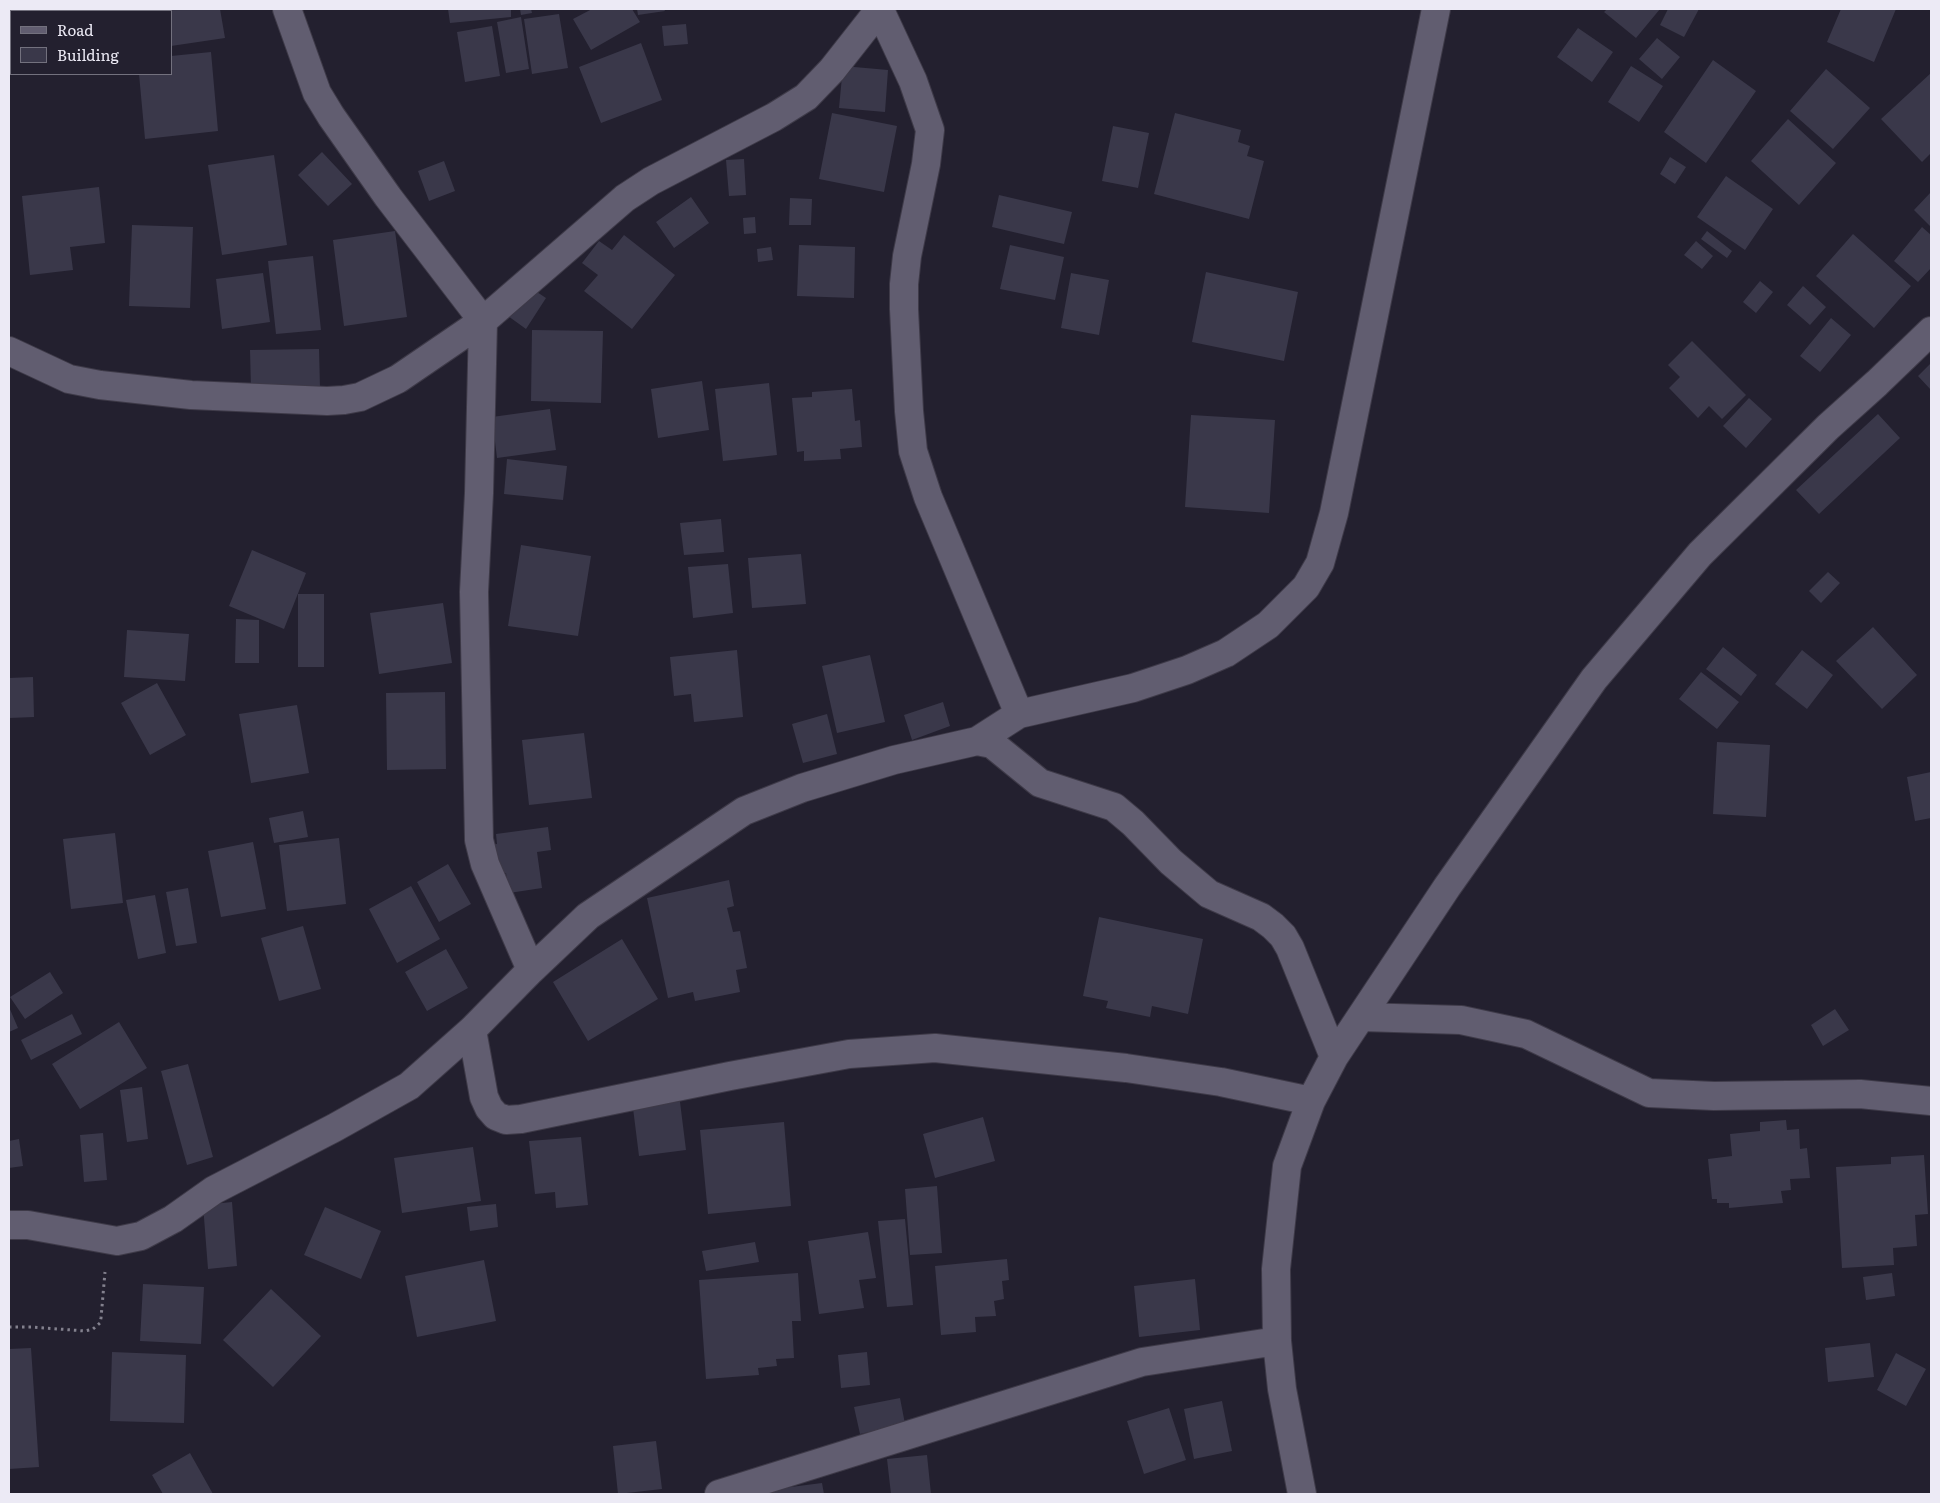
<!DOCTYPE html>
<html>
<head>
<meta charset="utf-8">
<style>
	body { margin:0 }
	#map { position:relative; width:1940px; height:1503px; overflow:hidden; background:#23202f; font-family:Literata,serif }
	canvas { display:block }
	.frame { position:absolute; inset:0; border:10px solid #eceaf5; pointer-events:none }
	.legend { position:absolute; left:10px; top:10px; width:162px; height:65px; box-sizing:border-box; background:#23202f; border:1px solid #73717e; margin:0; padding:6px 9px; list-style:none; font-size:15px; color:#eceaf5 }
	.legend li { display:flex; align-items:center; gap:10px; height:25px }
	.legend b { width:25px; border:1px solid #73717e }
</style>
</head>
<body>
<div id="map">
<canvas width="1940" height="1503"></canvas>
<div class="frame"></div>
<ul class="legend">
<li><b style="height:6px;background:#615d70"></b>Road</li>
<li><b style="height:14px;background:#3a384a"></b>Building</li>
</ul>
</div>
<script>
const context = document.querySelector('canvas').getContext('2d');
context.lineJoin = 'round';
function paint(path, color) { context.fillStyle = color; context.fill(path, 'evenodd'); }
const poly = rows => new Path2D(rows.map(r => 'M' + r).join(''));
function trace(path, color, width, dash) { context.strokeStyle = color; context.lineWidth = width; context.lineCap = dash ? 'butt' : 'round'; context.setLineDash(dash || []); context.stroke(path); }
const building = poly([
	[19,9,89,9,89,11,19,11],
	[138,9,220,9,225,38,171,46,171,11,138,11],
	[448,9,511,9,511,17,450,23],
	[520,9,531,9,532,13,521,15],
	[592,9,632,9,640,22,591,50,573,19],
	[637,9,664,9,665,11,638,15],
	[1607,9,1660,9,1636,38,1604,12],
	[1668,9,1699,9,1684,37,1660,25],
	[1841,9,1896,9,1874,62,1827,42],
	[559,14,568,68,532,74,524,19],
	[521,17,529,69,506,73,497,22],
	[686,24,688,44,664,46,662,26],
	[492,26,500,76,465,82,457,32],
	[1578,28,1613,52,1592,82,1557,57],
	[1657,38,1680,57,1662,79,1639,59],
	[641,43,662,100,601,123,579,67],
	[211,52,218,131,145,139,139,74,171,74,171,56],
	[1713,60,1756,91,1706,163,1664,132],
	[843,66,888,70,885,112,839,108],
	[1631,66,1663,86,1639,122,1608,102],
	[1826,69,1870,108,1833,149,1790,111],
	[1931,73,1931,153,1922,162,1881,119],
	[832,113,897,126,884,192,819,179],
	[1175,113,1241,130,1238,142,1250,146,1247,156,1264,161,1249,219,1154,194],
	[1788,119,1836,163,1799,205,1751,161],
	[1113,126,1149,133,1138,188,1102,181],
	[322,152,352,184,328,206,298,175],
	[274,155,287,245,222,255,208,165],
	[1670,157,1686,167,1675,184,1660,174],
	[744,159,746,195,729,196,726,160],
	[444,161,455,191,429,201,418,171],
	[1726,176,1773,209,1745,250,1697,217],
	[99,187,105,243,70,247,73,270,30,275,22,196],
	[1931,192,1931,227,1914,210],
	[999,195,1072,212,1064,244,992,227],
	[691,197,709,223,674,248,656,222],
	[790,198,812,199,811,225,789,225],
	[755,217,756,233,744,234,743,218],
	[132,225,193,227,190,308,129,306],
	[1922,227,1931,235,1931,268,1918,282,1894,261],
	[395,231,407,317,344,326,333,240],
	[1707,231,1732,251,1727,258,1701,239],
	[1853,234,1911,286,1874,328,1816,276],
	[624,235,675,275,632,329,584,291,598,275,582,263,599,241,612,250],
	[1696,241,1713,256,1702,269,1684,255],
	[799,245,855,247,854,298,797,296],
	[1010,245,1064,257,1055,300,1000,289],
	[771,247,773,260,758,262,757,249],
	[313,256,321,330,276,334,268,261],
	[1206,272,1298,292,1284,361,1192,342],
	[263,273,270,322,222,329,216,279],
	[1071,273,1109,280,1099,335,1061,328],
	[1760,281,1773,292,1756,313,1743,302],
	[528,286,546,298,526,329,508,316],
	[1803,286,1826,307,1810,325,1787,305],
	[1831,318,1851,335,1820,372,1800,356],
	[532,330,603,331,601,403,531,401],
	[1692,341,1746,395,1722,419,1709,406,1698,418,1669,388,1680,377,1668,365],
	[319,349,320,388,251,389,250,350],
	[1931,363,1931,390,1918,376],
	[702,381,709,430,658,438,651,389],
	[769,383,777,455,723,461,715,389],
	[852,389,855,421,860,420,862,447,840,449,841,459,804,461,804,451,797,452,792,398,812,397,812,392],
	[1749,398,1772,419,1746,448,1723,426],
	[550,409,556,450,497,458,492,417],
	[1878,414,1900,438,1819,514,1796,490],
	[1191,415,1275,420,1269,513,1185,507],
	[507,459,567,466,563,500,504,494],
	[721,519,724,552,684,555,680,523],
	[521,545,591,556,578,636,508,626],
	[252,550,306,573,284,629,229,606],
	[801,554,806,604,752,608,748,558],
	[728,564,733,613,693,618,688,567],
	[1828,572,1840,583,1821,603,1809,591],
	[298,594,324,594,324,667,298,667],
	[443,603,452,663,379,674,370,613],
	[236,619,259,620,259,663,235,663],
	[1873,627,1917,675,1882,709,1836,661],
	[127,630,189,634,185,681,124,677],
	[1723,647,1757,675,1741,696,1706,669],
	[737,650,743,717,694,722,691,694,674,696,670,657],
	[1802,650,1833,675,1807,709,1775,684],
	[870,655,885,722,837,733,822,666],
	[1701,672,1739,702,1717,729,1679,699],
	[33,677,34,717,9,718,9,678],
	[157,683,186,735,150,755,121,703],
	[445,692,446,769,387,770,386,693],
	[943,702,950,726,912,740,904,715],
	[297,705,309,773,251,783,239,714],
	[827,714,837,754,803,763,792,724],
	[584,733,592,798,529,805,522,740],
	[1717,742,1770,745,1766,817,1713,814],
	[1931,772,1931,818,1915,821,1907,777],
	[303,811,308,837,274,843,269,818],
	[548,827,551,850,537,852,542,888,509,893,506,873,494,875,489,845,497,844,496,834],
	[115,833,123,903,71,909,63,839],
	[339,838,346,904,287,911,279,845],
	[253,842,266,909,221,917,208,851],
	[448,864,471,904,439,922,417,882],
	[729,880,734,906,727,908,733,932,740,931,747,968,736,970,740,992,695,1001,693,992,668,998,647,898],
	[411,886,440,939,397,963,369,909],
	[188,888,197,943,176,946,166,892],
	[155,895,166,953,138,959,126,900],
	[1099,917,1203,939,1188,1014,1152,1006,1150,1017,1106,1008,1108,1001,1083,996],
	[303,926,321,989,279,1001,261,938],
	[622,939,658,999,588,1041,553,982],
	[446,949,468,988,427,1011,405,972],
	[50,972,63,993,25,1019,10,997],
	[9,1007,18,1028,9,1032],
	[1835,1009,1849,1030,1823,1046,1811,1025],
	[72,1014,82,1034,31,1060,21,1040],
	[119,1022,147,1068,80,1109,52,1064],
	[188,1064,213,1157,187,1165,161,1071],
	[142,1087,148,1139,127,1142,120,1090],
	[679,1094,686,1150,639,1156,632,1100],
	[983,1117,995,1161,935,1178,923,1134],
	[1786,1120,1787,1130,1799,1129,1800,1149,1807,1148,1810,1178,1790,1179,1791,1190,1781,1191,1783,1203,1729,1208,1729,1203,1717,1203,1717,1199,1712,1199,1708,1159,1732,1156,1730,1134,1760,1131,1760,1122],
	[784,1122,791,1206,708,1214,700,1130],
	[103,1133,107,1180,84,1182,80,1135],
	[581,1137,588,1205,556,1208,555,1192,535,1194,529,1141],
	[19,1139,23,1166,9,1168,9,1141],
	[473,1147,481,1201,402,1213,394,1158],
	[1924,1155,1928,1214,1915,1215,1917,1246,1893,1248,1894,1265,1842,1268,1836,1167,1891,1164,1891,1157],
	[937,1186,942,1253,910,1255,905,1189],
	[232,1202,237,1266,208,1269,203,1205],
	[496,1204,498,1227,470,1231,467,1207],
	[325,1207,381,1231,361,1279,304,1255],
	[905,1219,913,1305,887,1307,878,1221],
	[868,1232,876,1278,859,1280,864,1308,819,1314,808,1241],
	[755,1242,759,1262,706,1271,702,1251],
	[1007,1259,1009,1280,1002,1281,1004,1299,994,1301,996,1316,975,1317,976,1332,941,1335,935,1266],
	[484,1260,496,1321,417,1337,405,1276],
	[798,1273,801,1321,792,1321,794,1358,776,1359,777,1366,758,1368,759,1375,706,1379,699,1280],
	[1892,1273,1895,1296,1866,1300,1863,1277],
	[1195,1279,1200,1330,1139,1337,1134,1286],
	[143,1284,204,1287,201,1344,140,1341],
	[271,1289,321,1336,273,1387,223,1340],
	[1870,1343,1874,1377,1828,1382,1825,1348],
	[31,1348,39,1467,9,1469,9,1349],
	[112,1352,186,1355,184,1423,110,1421],
	[867,1352,870,1385,841,1388,838,1355],
	[1896,1353,1926,1369,1906,1406,1877,1390],
	[900,1398,905,1424,860,1434,854,1407],
	[1222,1401,1232,1451,1194,1459,1184,1409],
	[1169,1408,1186,1460,1144,1474,1127,1421],
	[656,1441,662,1489,618,1494,613,1446],
	[190,1453,213,1494,163,1494,152,1475],
	[927,1455,931,1494,891,1494,887,1459],
	[822,1483,824,1494,744,1494,744,1493]
]);
const path = poly([
	[9,1327,32,1327,85,1331,93,1329,100,1323,101,1318,105,1272]
]);
const street = poly([
	[287,9,317,93,331,116,388,197,483,321,479,493,474,592,479,840,485,864,531,970],
	[880,10,913,81,930,130,926,164,907,256,904,284,904,309,909,411,913,451,928,497,1019,714],
	[9,351,69,379,100,385,191,395,327,401,344,400,360,397,398,379,483,321,625,198,651,181,774,117,806,97,832,70,880,9],
	[977,741,1019,714,1133,688,1187,670,1226,653,1268,625,1306,587,1320,563,1334,513,1436,9],
	[1361,1017,1461,1020,1526,1034,1649,1093,1714,1096,1860,1094,1931,1101],
	[472,1030,484,1097,489,1108,496,1116,506,1120,521,1119,730,1076,849,1054,935,1048,1126,1068,1221,1082,1311,1101],
	[9,1225,28,1225,117,1241,141,1236,173,1219,214,1190,334,1128,409,1086,472,1030,531,970,588,916,744,811,802,788,894,760,977,741,992,744,1040,783,1114,807,1133,823,1171,862,1209,894,1261,917,1273,926,1283,936,1290,948,1334,1057],
	[719,1494,1142,1362,1277,1341],
	[1302,1494,1282,1389,1277,1341,1276,1269,1287,1166,1311,1101,1334,1057,1447,887,1594,679,1700,554,1828,427,1877,383,1931,331]
]);
paint(building, '#3a384a');
trace(street, '#3e3a48', 30);
trace(path, '#83818e', 3, [2.5, 4]);
trace(street, '#615d70', 28);
</script>
</body>
</html>
